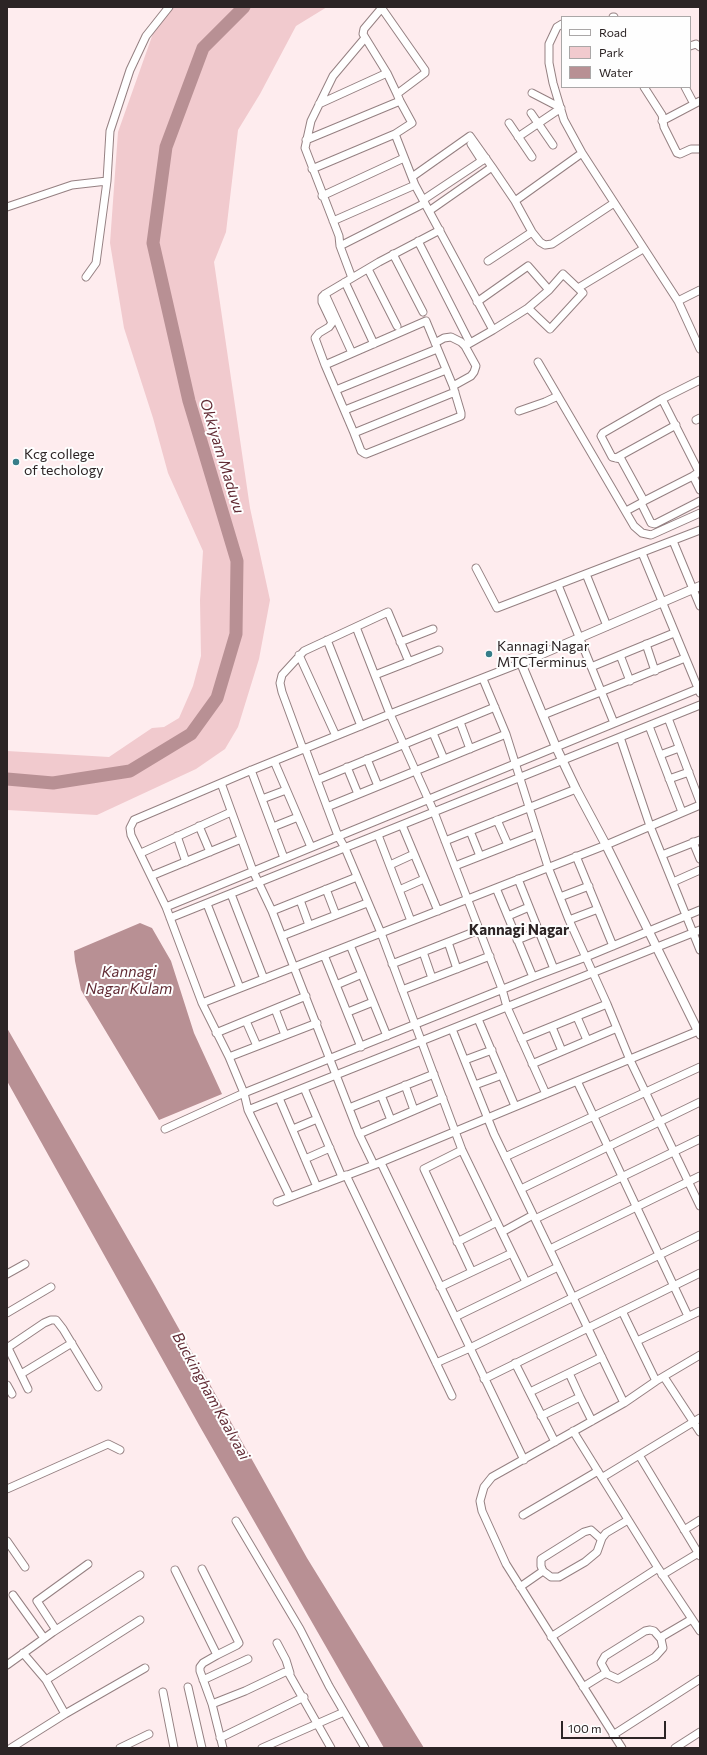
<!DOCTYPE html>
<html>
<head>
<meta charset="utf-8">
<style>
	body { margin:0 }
	#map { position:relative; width:707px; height:1755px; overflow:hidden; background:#feecee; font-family:Commissioner,sans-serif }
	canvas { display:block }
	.frame { position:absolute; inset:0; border:8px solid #2c2425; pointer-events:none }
	.legend { position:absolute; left:561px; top:16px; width:130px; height:72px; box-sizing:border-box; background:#fefefe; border:1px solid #aaa7a7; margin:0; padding:5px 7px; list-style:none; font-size:12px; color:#2c2425 }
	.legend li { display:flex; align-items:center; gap:8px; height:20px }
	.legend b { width:20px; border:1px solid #aaa7a7 }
	.scale { position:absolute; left:561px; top:1721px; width:105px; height:18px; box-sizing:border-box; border:2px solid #2c2425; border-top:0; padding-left:5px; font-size:12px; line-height:14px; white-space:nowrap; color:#2c2425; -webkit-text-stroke:3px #fefefe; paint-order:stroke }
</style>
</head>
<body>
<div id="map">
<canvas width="707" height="1755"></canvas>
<div class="frame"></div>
<ul class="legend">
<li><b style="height:5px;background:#fff"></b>Road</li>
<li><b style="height:11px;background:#f1cace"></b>Park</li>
<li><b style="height:11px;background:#b89094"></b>Water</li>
</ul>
<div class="scale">100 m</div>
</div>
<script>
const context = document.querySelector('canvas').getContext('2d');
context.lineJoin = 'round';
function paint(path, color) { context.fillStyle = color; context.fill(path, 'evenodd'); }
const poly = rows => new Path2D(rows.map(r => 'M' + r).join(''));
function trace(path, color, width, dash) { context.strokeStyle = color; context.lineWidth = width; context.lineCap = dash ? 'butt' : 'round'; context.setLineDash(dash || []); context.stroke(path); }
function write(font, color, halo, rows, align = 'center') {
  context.font = font + ' Commissioner,sans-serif'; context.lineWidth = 4; context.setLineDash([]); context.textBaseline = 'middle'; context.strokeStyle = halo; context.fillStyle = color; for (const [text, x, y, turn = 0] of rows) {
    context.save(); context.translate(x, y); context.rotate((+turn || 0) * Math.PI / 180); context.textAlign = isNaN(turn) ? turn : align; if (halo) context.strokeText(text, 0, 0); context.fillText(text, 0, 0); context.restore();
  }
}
const green = poly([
	[174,7,327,7,296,26,260,94,238,130,226,232,214,262,250,508,270,600,259,659,238,727,225,749,196,769,97,815,7,810,7,751,109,757,152,728,164,727,179,718,193,686,201,656,200,600,203,551,168,473,153,418,124,328,110,243,118,132,156,25]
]);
const water = poly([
	[140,923,152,928,171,961,194,1033,222,1094,159,1120,81,990,75,961,74,951],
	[7,1028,155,1286,307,1558,424,1748,384,1748,199,1425,7,1081]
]);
const river = poly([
	[7,779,53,783,130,771,191,734,217,698,236,634,237,561,189,401,153,243,166,147,203,48,244,7]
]);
const minor = poly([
	[613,17,614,17],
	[562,24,557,27,549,44,549,63,553,83,564,120,582,153,678,301,700,290],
	[690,46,696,44,700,47],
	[644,87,662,115,664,127,677,153,680,154,691,149,700,149],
	[685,87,694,104],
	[397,94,425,73,425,70,383,10,380,10,364,29,363,34,387,73,397,94,400,101,412,123,395,134,415,185,493,330,528,308,550,329,583,293,563,274,549,290,528,308],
	[319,104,387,73],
	[531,113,553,145],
	[662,121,700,101],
	[509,123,532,157],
	[518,137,561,108,532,93],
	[306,140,400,101],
	[471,144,482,161],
	[312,169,395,134],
	[412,177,470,136,492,167],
	[322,196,404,158],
	[423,200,486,158],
	[515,201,582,153],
	[7,207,72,185,107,181],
	[429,211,492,167,515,201,532,232,540,242,545,245,552,244,614,203],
	[333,221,415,185],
	[418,241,470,343],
	[340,246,425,203],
	[393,254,423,312],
	[488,261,532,232],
	[368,269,397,326],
	[86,277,96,263,107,181,110,131,130,70,146,36,169,7],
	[352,278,340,246,339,236,305,148,311,121,333,76,365,38],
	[345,282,374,344],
	[578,288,643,249],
	[325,294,352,353],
	[678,301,700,349],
	[477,302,528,266,549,290],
	[435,343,444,338,451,337,461,342,465,346],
	[538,362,634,526,642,533,651,535,700,513],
	[325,365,426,321,453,386,461,413,461,416,366,454,364,453,361,451,354,433,325,365,315,338,319,333,329,327,332,323,322,302,322,297,325,294,379,262,440,230],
	[453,386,471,376,474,372,476,366,465,346,493,330],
	[336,390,437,349],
	[662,399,699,472,693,476,644,501,621,459,612,457,601,436,603,433,662,399,700,380],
	[345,410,446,370],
	[519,411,545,402,558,396],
	[696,420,700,418],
	[354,433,455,392],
	[616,458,676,425],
	[693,476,700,490],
	[644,501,641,503,651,523,655,524,700,501],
	[626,511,641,503],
	[673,541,700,606],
	[642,553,700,693],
	[476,568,497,608,700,530],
	[586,574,607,626],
	[558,585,614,723],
	[356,627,390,714,434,812,502,989,507,1007,546,1094],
	[327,640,361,726],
	[400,642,433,629],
	[646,644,655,671],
	[299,655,336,736],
	[620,655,630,681],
	[521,663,390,714,247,772,134,820,130,828,131,835,166,907,202,1003,229,1057,244,1093,533,977,586,957,700,910],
	[591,667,674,633],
	[375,675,439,650],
	[483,679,506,734,548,867,569,920,607,1004,630,1060,700,1206],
	[543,715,685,658],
	[668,718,700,802],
	[460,722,470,749],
	[649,726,682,812],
	[433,733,444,759],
	[620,737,650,826,700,950],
	[305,748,338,836,345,848,381,933,462,1150,526,1282],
	[303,749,282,692,280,683,282,675,304,651,388,612,409,662],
	[660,755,679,748],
	[367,759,378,786],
	[274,761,311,847],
	[347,767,358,794],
	[251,770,284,858],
	[669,779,689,772],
	[317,780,495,707],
	[221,783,253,871,272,911,336,1075,359,1134,374,1165],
	[262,799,286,790],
	[327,807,506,734],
	[497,820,508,845],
	[402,825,438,911],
	[199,826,210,852],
	[273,827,298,817],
	[470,831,480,856],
	[378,835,411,921],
	[177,836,186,862],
	[445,841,576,789],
	[693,842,700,859],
	[141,853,231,812],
	[662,855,700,840],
	[576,856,613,946],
	[390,865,414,854],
	[455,866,537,834],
	[151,876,241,839],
	[518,879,554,969],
	[673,882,700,870],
	[496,888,533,977],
	[326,889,336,915],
	[399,890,424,879],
	[231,894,264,979],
	[560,897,589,886],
	[300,900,309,925],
	[207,904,240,988],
	[166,907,700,688],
	[272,911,357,877],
	[508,916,529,907],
	[170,918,700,705],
	[569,920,598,909],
	[282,936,367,903],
	[517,940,539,931],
	[448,942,457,969],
	[350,945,387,1036],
	[423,952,432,978],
	[324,955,361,1047],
	[392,964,479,930],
	[336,985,362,974],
	[402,990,490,956],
	[202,1003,606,845,700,805],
	[275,1009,285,1035],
	[348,1012,373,1002],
	[577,1017,587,1040],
	[478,1019,515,1106],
	[246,1021,257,1046],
	[552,1027,562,1051],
	[452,1029,494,1134,624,1403],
	[216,1033,306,996],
	[521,1039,607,1004],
	[229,1057,317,1023],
	[465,1060,492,1050],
	[532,1064,617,1028],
	[577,1081,688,1316],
	[405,1085,414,1110],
	[475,1085,502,1075],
	[304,1088,342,1177],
	[381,1095,391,1120],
	[279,1098,317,1187],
	[349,1108,434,1074],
	[248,1110,700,930],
	[165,1129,244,1093,248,1110,290,1197],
	[293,1129,317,1119],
	[359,1134,443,1098],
	[462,1150,424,1169,472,1272],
	[505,1157,700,1067],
	[305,1159,330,1148],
	[381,1163,524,1460],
	[346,1175,452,1396],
	[521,1189,700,1102],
	[277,1202,374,1165,698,1031,700,1035],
	[535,1219,700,1139],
	[502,1232,533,1215],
	[457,1242,497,1222],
	[550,1249,700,1176],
	[7,1274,25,1264],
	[440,1287,512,1253],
	[622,1311,656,1381],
	[7,1313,51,1287],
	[455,1317,558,1267],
	[637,1341,700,1311],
	[7,1348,44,1323,51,1320,56,1320,63,1329,98,1387],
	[8,1348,28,1389],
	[436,1363,470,1348,700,1235],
	[515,1363,555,1442],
	[21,1374,72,1343],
	[664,1377,700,1432],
	[484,1379,700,1273],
	[7,1385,12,1394],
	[530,1392,602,1357],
	[580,1397,592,1421],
	[541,1416,580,1397,569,1373],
	[573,1431,658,1568,700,1631],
	[639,1455,700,1556],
	[603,1477,700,1418],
	[7,1489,108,1444,120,1450],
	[523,1515,598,1471],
	[236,1521,300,1629,329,1686,365,1748],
	[684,1530,700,1520],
	[7,1541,25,1567],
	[202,1569,239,1643,237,1645,217,1655],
	[175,1570,217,1655,203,1663,200,1667,200,1671,212,1704,223,1748],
	[543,1571,541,1566,541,1559,584,1532,591,1530,601,1539],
	[662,1575,700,1552],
	[520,1587,543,1571,551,1577,559,1577,585,1562,597,1552,602,1538,606,1533,628,1520],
	[13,1595,44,1638],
	[56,1630,37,1601,88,1564],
	[551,1637,658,1568],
	[277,1643,286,1660,290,1673],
	[23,1653,46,1680,65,1714],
	[7,1665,53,1632,140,1575],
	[607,1674,601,1663,605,1656,645,1631,650,1630,654,1631,661,1639],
	[46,1680,140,1620],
	[203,1680,248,1659],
	[188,1687,202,1748],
	[583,1687,604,1674,607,1674,618,1679,655,1657,663,1648,661,1639,663,1636,692,1619],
	[163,1692,174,1748],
	[212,1704,245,1691,285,1672,288,1672,331,1748],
	[613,1735,700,1679],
	[220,1738,304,1697],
	[11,1748,65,1714,145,1668],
	[120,1748,149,1734],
	[262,1748,344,1712],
	[622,1748,506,1564,482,1511,480,1501,484,1487,492,1477,624,1403,656,1381,700,1355],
	[675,1748,700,1732]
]);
const tertiary = poly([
	[700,586,521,663,556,747,576,789,606,845,698,1031,700,1031]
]);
const markers = [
	[16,462,4,"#377d89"],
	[489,654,4,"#377d89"]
];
const poiNames = [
	["Kcg college",24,454],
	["of techology",24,470],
	["Kannagi Nagar",497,646],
	["MTCTerminus",497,662]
];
const waterNames = [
	["Okkiyam Maduvu",222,456,73],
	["Kannagi",129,972],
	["Nagar Kulam",129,989],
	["Buckingham Kaalvaai",211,1396,61]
];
const neighbourhoodNames = [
	["Kannagi Nagar",519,930]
];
paint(green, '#f1cace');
paint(water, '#b89094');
trace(river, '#b89094', 13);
trace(minor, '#958082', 9);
trace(tertiary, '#958082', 10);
trace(minor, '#fff', 7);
trace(tertiary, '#fff', 8);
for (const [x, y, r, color] of markers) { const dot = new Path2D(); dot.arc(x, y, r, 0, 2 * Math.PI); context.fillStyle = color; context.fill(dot); trace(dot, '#fefefe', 1.5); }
write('14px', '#2c2425', '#fefefe', poiNames, 'left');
write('italic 15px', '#622c35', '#fefefe', waterNames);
write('bold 15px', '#2c2425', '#fefefe', neighbourhoodNames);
</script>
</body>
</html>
